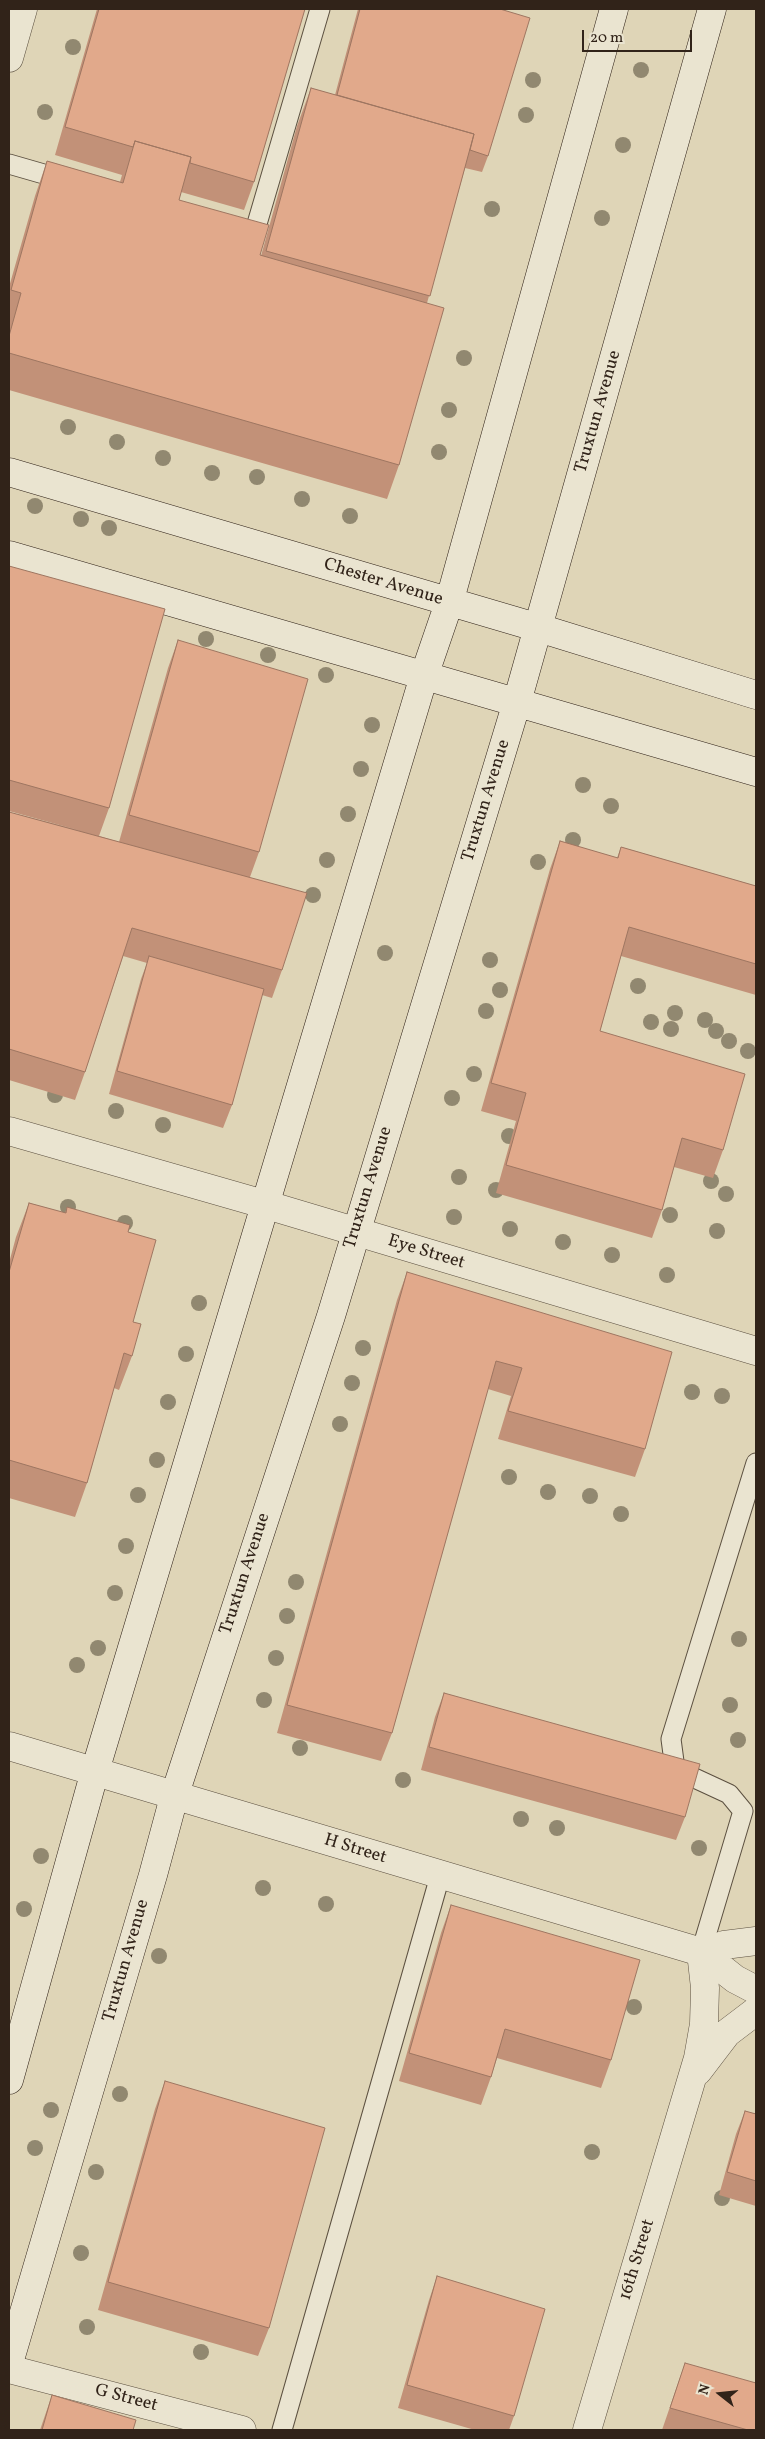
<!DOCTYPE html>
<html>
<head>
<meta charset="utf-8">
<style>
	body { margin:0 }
	#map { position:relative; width:765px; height:2439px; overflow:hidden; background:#dfd5b7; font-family:Vollkorn,serif }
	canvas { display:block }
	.frame { position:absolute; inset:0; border:10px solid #312319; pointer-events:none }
	.north { position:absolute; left:695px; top:2369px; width:50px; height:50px; -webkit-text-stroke:4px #eae4d0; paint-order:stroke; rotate:286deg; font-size:14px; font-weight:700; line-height:20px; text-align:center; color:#312319 }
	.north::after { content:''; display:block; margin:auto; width:18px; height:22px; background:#312319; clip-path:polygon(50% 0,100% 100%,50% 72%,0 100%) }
	.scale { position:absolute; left:582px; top:30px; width:110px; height:22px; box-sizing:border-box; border:2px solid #312319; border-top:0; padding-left:6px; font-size:15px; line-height:18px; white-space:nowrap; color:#312319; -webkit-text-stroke:4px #eae4d0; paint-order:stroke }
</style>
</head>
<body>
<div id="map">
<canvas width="765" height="2439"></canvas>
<div class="frame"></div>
<div class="north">N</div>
<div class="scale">20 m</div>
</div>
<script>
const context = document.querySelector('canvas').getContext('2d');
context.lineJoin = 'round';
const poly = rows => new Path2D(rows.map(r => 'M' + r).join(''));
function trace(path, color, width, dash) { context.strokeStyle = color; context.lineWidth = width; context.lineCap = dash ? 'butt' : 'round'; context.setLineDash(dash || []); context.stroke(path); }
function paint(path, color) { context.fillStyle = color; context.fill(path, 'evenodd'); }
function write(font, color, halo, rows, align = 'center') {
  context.font = font + ' Vollkorn,serif'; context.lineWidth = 4; context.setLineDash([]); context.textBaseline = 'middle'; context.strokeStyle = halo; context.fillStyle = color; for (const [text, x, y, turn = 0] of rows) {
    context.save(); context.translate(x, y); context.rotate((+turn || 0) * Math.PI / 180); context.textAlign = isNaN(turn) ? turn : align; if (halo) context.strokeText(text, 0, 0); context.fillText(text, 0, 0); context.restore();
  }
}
const service = poly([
	[9,164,68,181],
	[243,231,254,234,320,9],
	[701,1952,743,1811,729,1794,675,1769,671,1739,756,1463],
	[282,2430,440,1876]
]);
const minor = poly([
	[9,58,23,9],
	[267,1205,756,1351],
	[698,2071,727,2033,756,2011],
	[9,2369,242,2430],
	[587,2430,698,2058,704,2024,705,1988,701,1952]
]);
const tertiary = poly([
	[9,1131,267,1205],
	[9,1746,701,1952,735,1979,756,1990],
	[701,1952,724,1945,756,1941]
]);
const secondary = poly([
	[9,472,539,628,756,695],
	[9,555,756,772],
	[9,2080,95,1771,424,676,449,603,614,9],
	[9,2363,153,1875,174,1797,331,1316,517,702,712,9]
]);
const trees = [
	[73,47],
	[641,70],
	[533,80],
	[45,112],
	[526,115],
	[623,145],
	[492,209],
	[602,218],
	[464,358],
	[449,410],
	[68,427],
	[117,442],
	[439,452],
	[163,458],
	[212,473],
	[257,477],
	[302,499],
	[35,506],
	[350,516],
	[81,519],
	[109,528],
	[206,639],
	[268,655],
	[326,675],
	[372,725],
	[361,769],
	[583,785],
	[611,806],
	[348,814],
	[573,840],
	[327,860],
	[538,862],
	[313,895],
	[385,953],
	[490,960],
	[638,986],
	[500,990],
	[486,1011],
	[675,1013],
	[705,1020],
	[651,1022],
	[671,1029],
	[716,1031],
	[729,1041],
	[748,1051],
	[474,1074],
	[55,1095],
	[452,1098],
	[116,1111],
	[163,1125],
	[509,1136],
	[459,1177],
	[711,1181],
	[496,1190],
	[726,1194],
	[68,1207],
	[670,1215],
	[454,1217],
	[125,1223],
	[510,1229],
	[717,1231],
	[563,1242],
	[612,1255],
	[667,1275],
	[199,1303],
	[363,1348],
	[186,1354],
	[352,1383],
	[692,1392],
	[722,1396],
	[168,1402],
	[340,1424],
	[157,1460],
	[509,1477],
	[548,1492],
	[138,1495],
	[590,1496],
	[621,1514],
	[126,1546],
	[296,1582],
	[115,1593],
	[287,1616],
	[739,1639],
	[98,1648],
	[276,1658],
	[77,1665],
	[264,1700],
	[730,1705],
	[738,1740],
	[300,1748],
	[403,1780],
	[521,1819],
	[557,1828],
	[699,1848],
	[41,1856],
	[263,1888],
	[326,1904],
	[24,1909],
	[159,1956],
	[634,2007],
	[120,2094],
	[51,2110],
	[35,2148],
	[592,2152],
	[96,2172],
	[722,2198],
	[81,2253],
	[87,2327],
	[201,2352]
];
const wall = poly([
	[97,9,305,9,254,182,244,210,181,192,179,200,261,256,297,126,311,88,335,95,358,9,500,9,488,156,482,172,465,168,427,303,399,465,387,499,9,390,9,287,35,196,47,161,120,182,122,175,55,155],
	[9,566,109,808,99,836,119,842,168,668,178,640,259,852,250,877,282,970,272,998,262,995,232,1105,223,1128,109,1094,141,979,147,963,123,956,85,1072,75,1100,9,1080,9,812,81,831,9,811],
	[560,841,617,858,621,847,756,886,756,995,621,956,600,1031,723,1150,713,1178,674,1167,662,1210,652,1238,496,1193,516,1121,481,1111,550,869],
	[29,1203,65,1213,67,1207,128,1232,133,1322,132,1356,119,1390,114,1388,87,1483,75,1517,9,1498,9,1263,16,1237],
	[407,1272,645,1449,635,1477,498,1439,511,1396,488,1389,392,1733,381,1761,277,1733,397,1300],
	[444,1693,685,1817,676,1840,421,1770,435,1717],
	[451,1905,611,2060,601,2088,497,2058,491,2077,481,2105,399,2081,441,1933],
	[165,2081,269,2328,258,2356,98,2310,155,2109],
	[745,2111,756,2114,756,2206,719,2195,736,2134],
	[437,2276,514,2416,509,2430,475,2430,398,2408,429,2300],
	[685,2363,756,2430,662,2430],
	[52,2395,133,2430,40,2430]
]);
const building = poly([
	[99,9,305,9,254,182,190,163,191,157,135,141,133,147,65,127,99,9],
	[360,9,500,9,530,18,488,156,470,150,474,134,337,95,360,9],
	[311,88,474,134,430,296,266,251,311,88],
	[135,141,191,157,179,200,269,225,260,255,444,308,399,465,9,353,9,336,21,293,11,290,47,161,123,183,135,141],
	[9,566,165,609,109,808,9,780,9,566],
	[178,640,308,679,259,852,129,815,178,640],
	[9,812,307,893,282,970,132,928,85,1072,9,1049,9,812],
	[560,841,618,858,621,847,756,886,756,964,629,927,600,1031,745,1074,723,1150,682,1138,662,1210,506,1165,526,1093,491,1083,560,841],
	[149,956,264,989,232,1105,117,1071,149,956],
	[29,1203,66,1213,67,1207,130,1225,128,1232,156,1240,133,1322,141,1324,132,1356,124,1353,87,1483,9,1460,9,1272,29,1203],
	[407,1272,672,1352,645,1449,508,1411,522,1368,496,1361,392,1733,287,1705,407,1272],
	[444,1693,700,1764,685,1817,429,1747,444,1693],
	[451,1905,640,1960,611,2060,505,2029,491,2077,409,2053,451,1905],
	[165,2081,325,2128,269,2328,108,2282,165,2081],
	[745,2111,756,2114,756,2181,727,2172,745,2111],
	[437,2276,545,2309,514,2416,407,2385,437,2276],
	[685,2363,756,2383,756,2430,748,2430,670,2408,685,2363],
	[52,2395,136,2420,133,2430,42,2430,52,2395]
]);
const streetNames = [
	["Truxtun Avenue",599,412,-74],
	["Chester Avenue",383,583,17],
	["Truxtun Avenue",487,801,-73],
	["Truxtun Avenue",369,1188,-73],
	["Eye Street",426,1253,17],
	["Truxtun Avenue",246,1574,-72],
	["H Street",355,1850,17],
	["Truxtun Avenue",127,1961,-74],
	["16th Street",638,2260,-73],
	["G Street",126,2399,15]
];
trace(service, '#5c5040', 21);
trace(minor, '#5c5040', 29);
trace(tertiary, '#5c5040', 29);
trace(secondary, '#312319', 29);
trace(service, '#eae4d0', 19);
trace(minor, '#eae4d0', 28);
trace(tertiary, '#eae4d0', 28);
trace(secondary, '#eae4d0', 28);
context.fillStyle = '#918870';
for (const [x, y] of trees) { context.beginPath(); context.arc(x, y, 8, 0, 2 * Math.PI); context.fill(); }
paint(wall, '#c29178');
paint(building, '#e1a98b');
trace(building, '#9e7661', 1);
write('18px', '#312319', '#eae4d0', streetNames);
</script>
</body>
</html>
